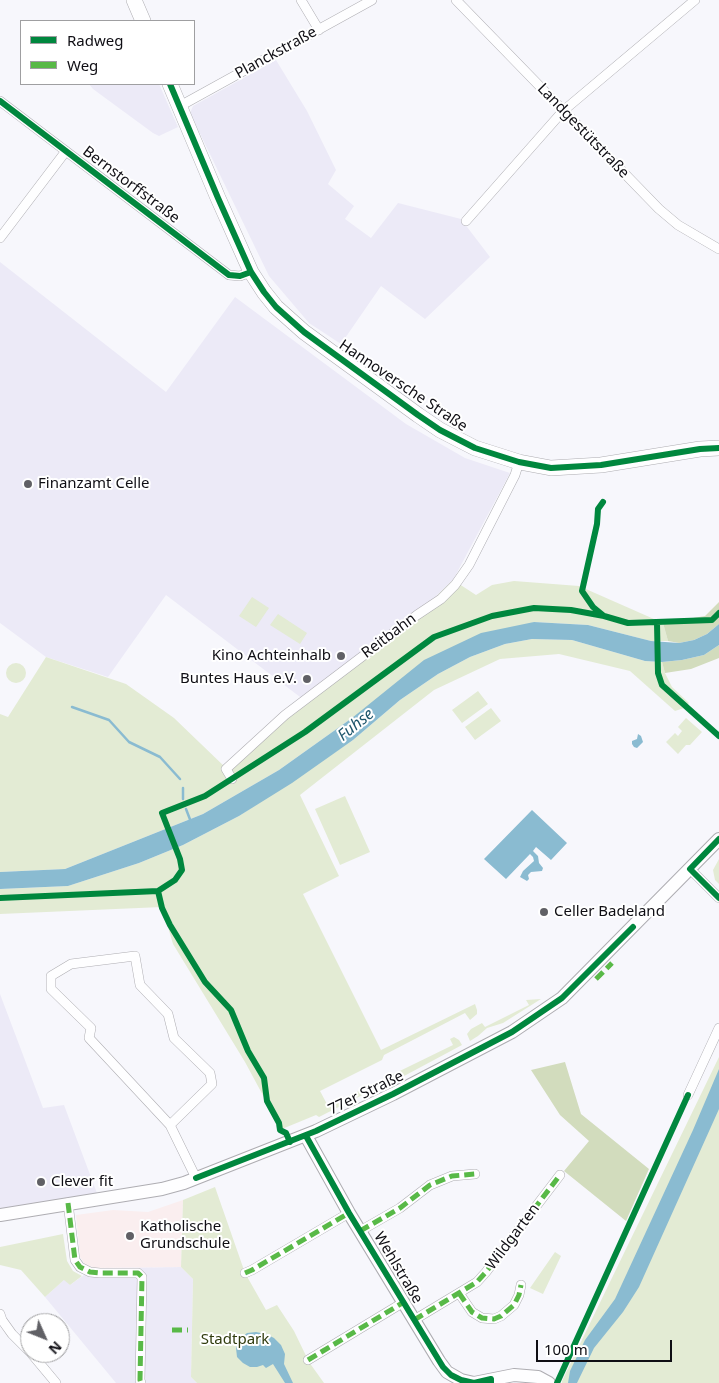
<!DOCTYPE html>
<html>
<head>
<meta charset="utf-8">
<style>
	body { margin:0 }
	#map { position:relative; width:719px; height:1383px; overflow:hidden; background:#f7f7fc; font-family:"Noto Sans",sans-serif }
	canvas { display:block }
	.legend { position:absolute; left:20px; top:20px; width:175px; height:65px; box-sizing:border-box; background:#fff; border:1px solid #9f9fa1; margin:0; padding:6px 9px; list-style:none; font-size:15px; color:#0f0e14 }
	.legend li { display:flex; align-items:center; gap:10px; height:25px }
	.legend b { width:25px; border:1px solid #9f9fa1 }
	.north { position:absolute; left:20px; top:1313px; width:50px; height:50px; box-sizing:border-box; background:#fff; border:1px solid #9f9fa1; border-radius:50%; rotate:134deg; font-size:14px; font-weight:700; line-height:20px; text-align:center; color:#0f0e14 }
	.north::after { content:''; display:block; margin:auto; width:18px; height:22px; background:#606065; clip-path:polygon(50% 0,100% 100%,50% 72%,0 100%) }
	.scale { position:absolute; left:536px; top:1340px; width:136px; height:22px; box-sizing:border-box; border:2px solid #0f0e14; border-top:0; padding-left:6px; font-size:15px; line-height:18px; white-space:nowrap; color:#0f0e14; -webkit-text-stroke:4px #fff; paint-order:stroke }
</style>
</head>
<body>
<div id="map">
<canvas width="719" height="1383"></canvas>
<ul class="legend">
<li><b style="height:6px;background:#00873e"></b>Radweg</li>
<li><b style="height:6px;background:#58b947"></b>Weg</li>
</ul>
<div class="north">N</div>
<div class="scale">100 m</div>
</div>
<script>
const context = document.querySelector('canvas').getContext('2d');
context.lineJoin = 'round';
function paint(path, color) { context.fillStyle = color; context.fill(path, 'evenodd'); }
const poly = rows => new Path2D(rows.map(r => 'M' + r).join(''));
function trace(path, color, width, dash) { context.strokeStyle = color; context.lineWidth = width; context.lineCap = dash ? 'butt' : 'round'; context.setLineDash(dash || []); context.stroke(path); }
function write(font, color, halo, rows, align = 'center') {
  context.font = font + ' "Noto Sans",sans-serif'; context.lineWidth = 4; context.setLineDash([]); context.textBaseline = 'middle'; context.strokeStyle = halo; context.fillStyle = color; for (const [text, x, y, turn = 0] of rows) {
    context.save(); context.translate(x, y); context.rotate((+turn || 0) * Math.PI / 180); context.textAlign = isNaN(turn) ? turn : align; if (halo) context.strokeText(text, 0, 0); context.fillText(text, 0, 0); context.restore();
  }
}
const built = poly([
	[276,60,307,111,336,170,328,184,354,206,345,219,371,238,398,203,461,219,490,257,425,319,381,286,341,344,309,323,269,276,190,113,193,106],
	[89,84,159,84,178,127,159,136,153,133,93,89],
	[0,262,166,392,235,297,406,424,465,458,510,473,453,580,417,615,304,700,166,595,108,677,46,657,0,623],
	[0,994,43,1108,64,1105,98,1196,0,1211],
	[181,1267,193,1279,191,1377,197,1383,116,1383,45,1297,65,1279,70,1285,94,1268]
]);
const education = poly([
	[183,1200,181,1267,94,1268,85,1264,80,1257,76,1215,113,1210,148,1212]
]);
const green = poly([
	[453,580,476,595,492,585,514,581,579,586,663,623,668,641,651,641,588,625,534,622,352,718,279,770,203,814,65,869,0,872,0,714,8,717,46,657,126,684,174,718,226,768,304,700,417,615],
	[252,597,269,608,256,627,239,616],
	[278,614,307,633,300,644,270,625],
	[532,639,572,640,645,661,662,662,665,673,672,687,689,703,684,708,675,711,630,671,559,654,500,659,434,690,300,795,339,876,303,894,381,1050,475,1004,477,1010,477,1014,470,1020,465,1013,384,1055,382,1060,320,1091,328,1106,453,1045,450,1039,454,1037,459,1040,462,1045,391,1083,378,1087,319,1117,316,1115,282,1129,269,1100,266,1101,245,1062,173,944,162,907,0,914,0,889,68,886,139,863,183,845,239,816,353,740,400,700,438,674,470,657,505,644],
	'6 673a10 10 0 1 1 20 0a10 10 0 1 1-20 0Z',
	[478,691,488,704,462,723,452,710],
	[491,708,501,721,475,740,465,727],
	[686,718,702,732,690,745,686,745,678,754,666,742,675,733,678,736,682,731,678,727],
	[345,796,370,852,340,865,315,809],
	[719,859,719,884,715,880,713,870],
	[541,999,503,1023,487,1028,478,1036,470,1041,467,1034,471,1029,482,1023,485,1027,529,1005,526,1000],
	[719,1057,719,1383,562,1383,562,1381],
	[215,1187,245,1273,266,1310,277,1305,294,1331,309,1362,324,1383,197,1383,191,1377,193,1279,181,1267,183,1200],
	[63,1234,67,1261,73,1271,82,1276,70,1285,64,1280,45,1297,21,1270,0,1265,0,1247],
	[555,1252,561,1256,543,1294,530,1288]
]);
const forest = poly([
	[719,602,719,624,707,634,694,640,679,643,668,641,663,623,705,616],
	[719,645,719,658,691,669,665,673,662,662,682,660,704,655],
	[565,1062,581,1114,649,1169,626,1221,564,1171,589,1141,560,1115,531,1070]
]);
const water = poly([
	[534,622,588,625,651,641,679,643,694,640,707,634,719,624,719,645,704,655,682,660,662,662,645,661,572,640,532,639,505,644,470,657,438,674,400,700,353,740,292,783,239,816,183,845,139,863,68,886,0,889,0,872,65,869,203,814,279,770,352,718,424,660,481,633],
	[638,734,641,736,643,742,637,748,634,747,632,744,632,741,637,739],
	[532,810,567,843,551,860,536,847,533,851,538,856,539,863,543,868,542,871,531,872,528,875,529,879,527,881,520,877,523,871,534,861,533,857,530,854,506,879,484,859],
	[719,1069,719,1109,639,1287,623,1312,594,1348,577,1383,568,1383,570,1371,585,1340,615,1299,693,1130],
	[256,1332,266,1334,274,1338,281,1345,285,1354,284,1364,293,1383,285,1383,273,1364,266,1368,263,1365,257,1367,250,1367,243,1363,237,1357,236,1348,240,1339,247,1333]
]);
const stream = poly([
	[72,707,109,720,129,742,160,757,180,779],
	[183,799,183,788],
	[186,809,191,822]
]);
const street = poly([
	[301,0,319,30],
	[456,0,659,209,678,225,719,249],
	[0,101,229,275,240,276,251,272],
	[180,106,372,0],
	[466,221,563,111,695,0],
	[0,238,66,151],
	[232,779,226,769,285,715,417,615,441,599,455,585,469,565,515,475,519,462],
	[690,869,719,898],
	[688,1095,719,1028],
	[170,1125,212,1084,210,1073,174,1038,168,1014,140,985,135,956,71,964,51,976,51,989,91,1028,89,1038,170,1125,196,1178],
	[68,1203,75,1260,80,1267,90,1272,100,1273,138,1273,142,1277,140,1380,141,1383],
	[360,1231,400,1208,430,1185,452,1176,475,1174],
	[245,1273,252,1270,349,1213],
	[459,1293,472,1312,482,1318,494,1319,501,1316,514,1305,519,1295,521,1285],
	[0,1314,2,1320,12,1334,30,1352],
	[414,1320,477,1282,486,1272,560,1175],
	[31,1353,56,1383],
	[308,1360,404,1302]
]);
const secondary = poly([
	[306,1136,349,1213,439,1361,447,1372,461,1380,474,1383,514,1375,538,1377,549,1383],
	[0,1215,162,1189,184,1183,316,1131,393,1094,512,1032,562,998,719,839]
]);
const primary = poly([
	[134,0,143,21],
	[170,84,218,198,251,272,264,292,276,307,304,332,418,415,440,430,475,448,519,462,551,468,601,465,700,449,719,448]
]);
const quiet = poly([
	[596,979,612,963],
	[68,1203,75,1260,80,1267,90,1272,100,1273,138,1273,142,1277,140,1380,141,1383],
	[360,1231,400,1208,430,1185,452,1176,475,1174],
	[245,1273,252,1270,349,1213],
	[459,1293,472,1312,482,1318,494,1319,501,1316,514,1305,519,1295,521,1285],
	[414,1320,477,1282,486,1272,560,1175],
	[172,1330,188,1330],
	[308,1360,404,1302]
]);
const cycleway = poly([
	[170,84,218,198,251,272,264,292,276,307,304,332,418,415,440,430,475,448,519,462,551,468,601,465,700,449,719,448],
	[0,101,229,275,240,276,251,272],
	[603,502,598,509,597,524,582,591,593,607,604,616],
	[657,623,658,673,662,685,719,736],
	[719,839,690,869,719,898],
	[158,891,162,908,170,925,205,982,231,1010,248,1051,264,1078,267,1101,279,1123,280,1130,286,1133,290,1142],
	[0,898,158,891,175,880,182,870,180,859,162,813,205,796,305,732,434,637,492,616,534,608,571,610,604,616,628,623,712,620,719,613],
	[306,1136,349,1213,443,1367,451,1375,461,1380,474,1383,491,1379,491,1383],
	[196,1178,316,1131,393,1094,512,1032,562,998,633,927],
	[557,1383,688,1095]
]);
const markers = [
	[28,484,5,"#606065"],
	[341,656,5,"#606065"],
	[307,679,5,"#606065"],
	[544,912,5,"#606065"],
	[41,1182,5,"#606065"],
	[130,1236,5,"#606065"]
];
const streetNames = [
	["Planckstraße",276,53,-29],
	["Landgestütstraße",583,131,46],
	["Bernstorffstraße",131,185,37],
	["Hannoversche Straße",403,386,34],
	["Reitbahn",389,636,-37],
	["77er Straße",366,1093,-26],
	["Wildgarten",513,1237,-53],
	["Wehlstraße",398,1268,59]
];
const poiNames = [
	["Finanzamt Celle",38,484],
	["Kino Achteinhalb",331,656,"right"],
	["Buntes Haus e.V.",297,679,"right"],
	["Celler Badeland",554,912],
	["Clever fit",51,1182],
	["Katholische",140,1227],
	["Grundschule",140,1244]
];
const parkNames = [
	["Stadtpark",235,1340]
];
const waterNames = [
	["Fuhse",356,725,-39]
];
paint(built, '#eceaf7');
paint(education, '#faeeef');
paint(green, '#e3ebd4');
paint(forest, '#d2dcbd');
paint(water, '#8abbd1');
trace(stream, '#8abbd1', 2.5);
trace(street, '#aeadb2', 10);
trace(secondary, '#aeadb2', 14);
trace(primary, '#aeadb2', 16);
trace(street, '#fefeff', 9);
trace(secondary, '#fefeff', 12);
trace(primary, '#fefeff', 15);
trace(quiet, '#58b947', 5, [10, 5]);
trace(cycleway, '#00873e', 6);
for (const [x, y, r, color] of markers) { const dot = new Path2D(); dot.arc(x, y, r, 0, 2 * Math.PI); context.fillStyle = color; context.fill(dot); trace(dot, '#fff', 2); }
write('15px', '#0f0e14', '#fff', streetNames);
write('15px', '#0f0e14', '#fff', poiNames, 'left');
write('15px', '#313c0f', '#fff', parkNames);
write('italic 16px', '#1e566c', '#fff', waterNames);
</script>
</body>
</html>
